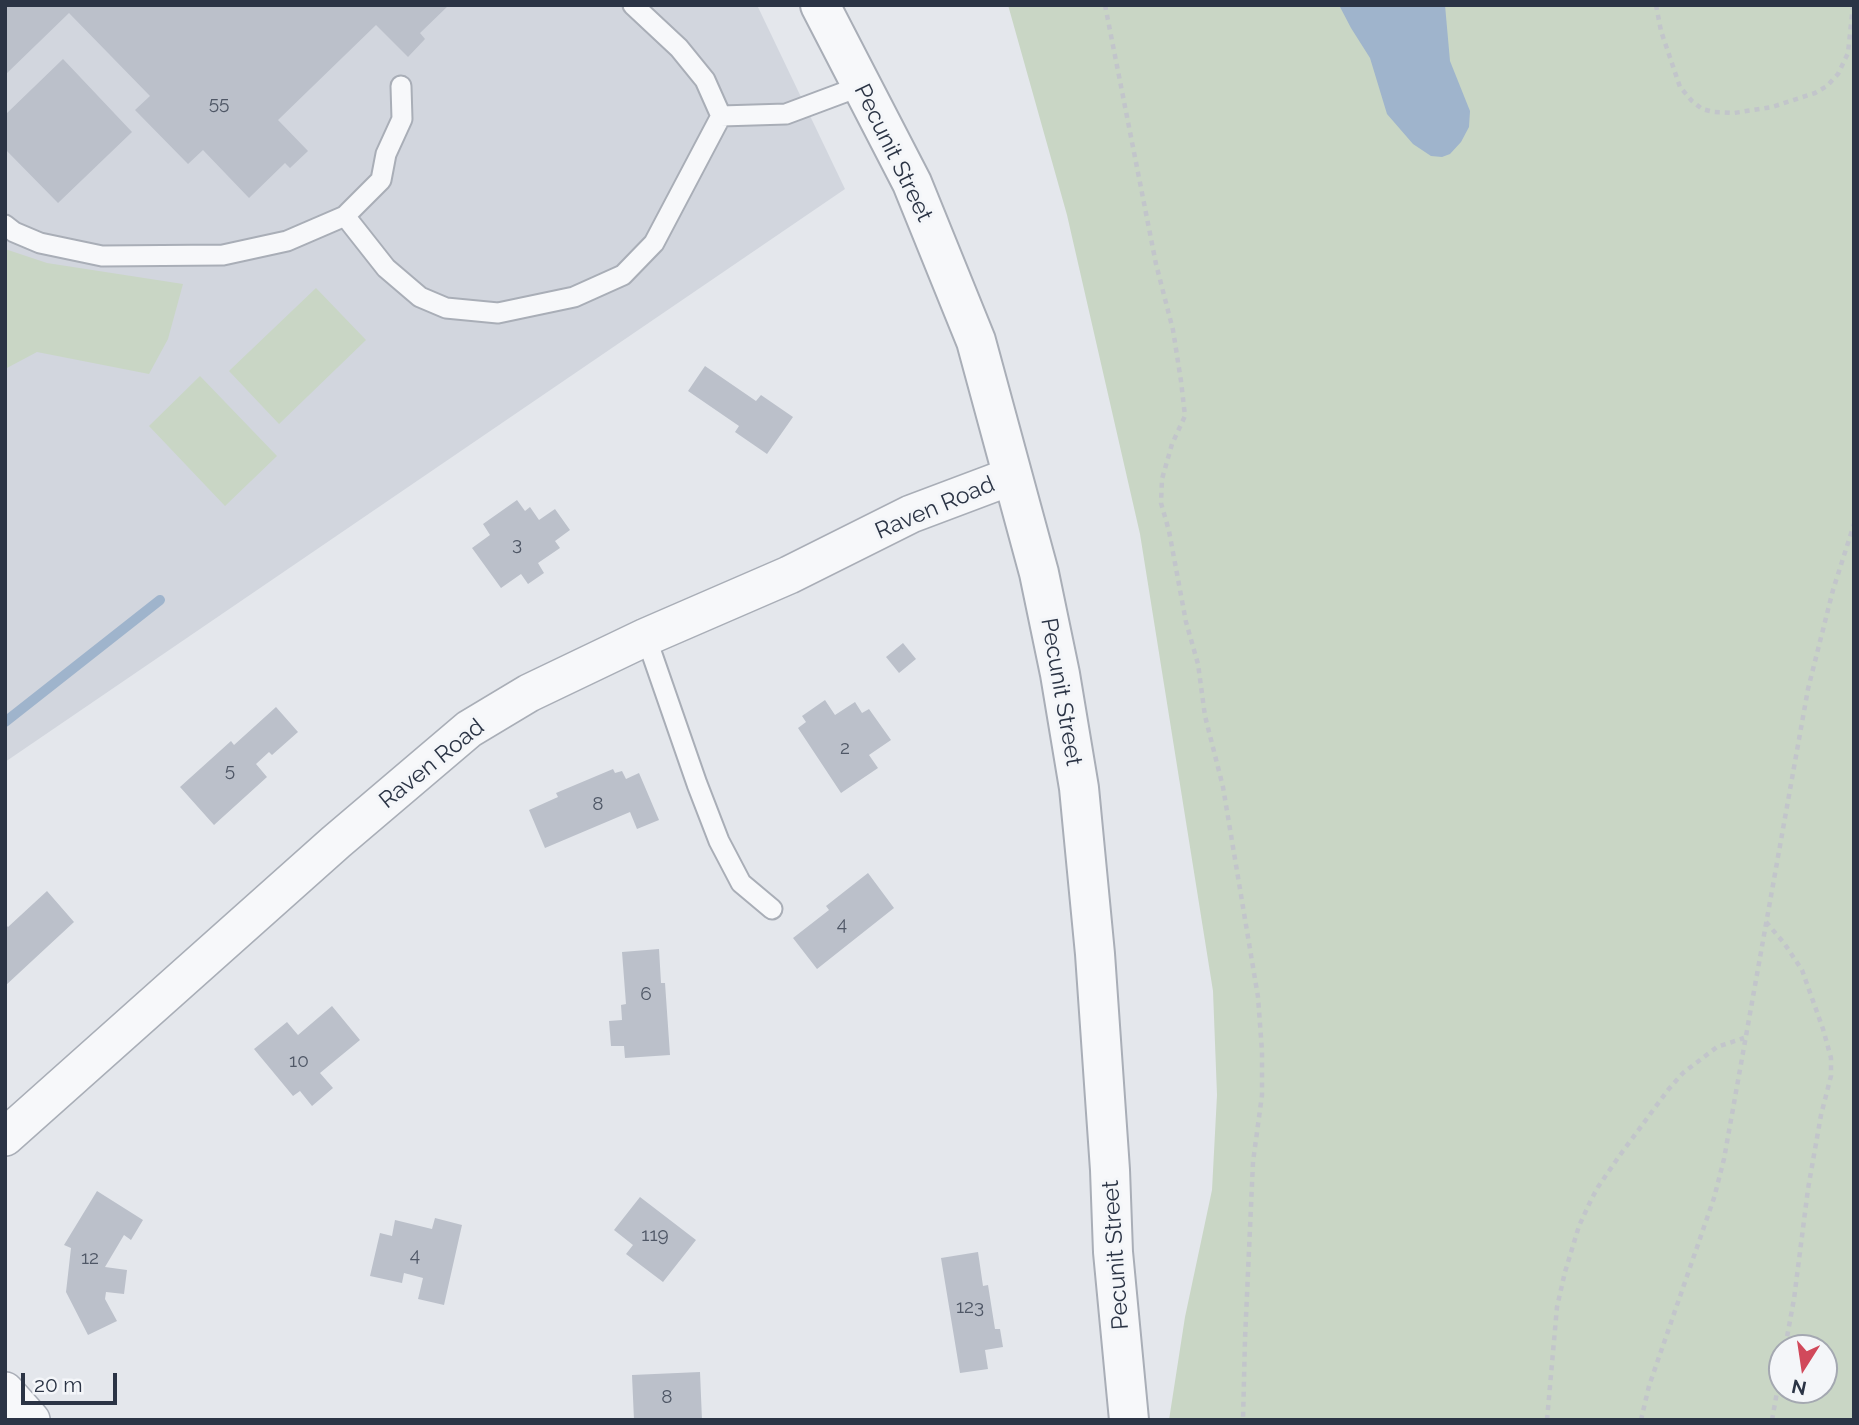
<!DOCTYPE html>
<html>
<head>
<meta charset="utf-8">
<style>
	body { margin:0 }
	#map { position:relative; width:1859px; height:1425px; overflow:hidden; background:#e4e7ec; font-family:Raleway,sans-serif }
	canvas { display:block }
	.frame { position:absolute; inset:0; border:7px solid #2b3445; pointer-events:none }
	.north { position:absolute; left:1768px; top:1334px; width:70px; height:70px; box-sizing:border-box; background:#f4f6f9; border:2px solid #a4a8b1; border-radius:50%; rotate:192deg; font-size:19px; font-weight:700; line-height:28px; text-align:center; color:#2b3445 }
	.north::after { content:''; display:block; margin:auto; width:24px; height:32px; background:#d1495b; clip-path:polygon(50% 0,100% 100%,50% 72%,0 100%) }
	.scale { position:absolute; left:21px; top:1373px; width:96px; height:32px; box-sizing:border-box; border:4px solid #2b3445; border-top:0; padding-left:9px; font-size:21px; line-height:24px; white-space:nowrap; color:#2b3445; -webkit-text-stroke:5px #f4f6f9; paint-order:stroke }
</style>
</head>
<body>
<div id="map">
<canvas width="1859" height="1425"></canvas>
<div class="frame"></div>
<div class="north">N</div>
<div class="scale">20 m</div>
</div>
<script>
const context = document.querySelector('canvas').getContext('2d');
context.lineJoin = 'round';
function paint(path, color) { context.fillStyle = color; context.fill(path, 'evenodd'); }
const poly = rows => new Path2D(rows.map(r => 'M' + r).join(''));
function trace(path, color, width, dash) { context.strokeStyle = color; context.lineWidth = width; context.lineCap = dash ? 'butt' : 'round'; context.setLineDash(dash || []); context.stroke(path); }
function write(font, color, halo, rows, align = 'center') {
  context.font = font + ' Raleway,sans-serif'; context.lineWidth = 6; context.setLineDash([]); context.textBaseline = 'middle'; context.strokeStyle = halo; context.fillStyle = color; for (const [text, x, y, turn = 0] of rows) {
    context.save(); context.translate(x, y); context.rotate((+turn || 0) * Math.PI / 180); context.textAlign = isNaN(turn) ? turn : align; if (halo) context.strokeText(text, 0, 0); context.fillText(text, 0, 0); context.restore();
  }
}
const built = poly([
	[5,5,757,5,845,189,5,762]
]);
const green = poly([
	[1008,5,1854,5,1854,1420,1169,1420,1185,1317,1212,1190,1217,1095,1213,991,1140,534,1067,215],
	[1782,1348,1824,1348,1824,1390,1782,1390],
	[5,249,47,263,183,284,168,339,149,374,37,352,5,369],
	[316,288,366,340,279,424,229,371],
	[200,376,277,456,225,506,149,426]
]);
const water = poly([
	[1339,5,1445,5,1450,61,1470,111,1469,127,1461,142,1450,154,1442,157,1431,156,1413,144,1387,114,1370,58,1351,28]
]);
const stream = poly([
	[5,722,160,600]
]);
const building = poly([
	[5,5,449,5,420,33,425,39,408,57,376,25,278,120,308,151,290,168,285,163,249,198,203,150,188,164,135,110,150,96,69,13,5,75],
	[63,59,132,132,58,203,5,149,5,115],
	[705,366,756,401,761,395,793,417,767,454,735,432,739,426,688,391],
	[517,500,525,511,530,507,539,520,555,509,570,530,555,541,560,548,538,563,544,573,528,584,521,574,501,588,472,548,490,535,483,524],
	[903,643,916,659,899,673,886,657],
	[825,700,835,715,855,702,862,713,869,709,891,740,869,755,878,768,841,793,798,728,806,722,802,716],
	[276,707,298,732,272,755,269,752,256,764,267,777,214,825,180,787,231,741,234,745],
	[613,769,615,773,622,771,626,779,639,773,659,820,637,829,630,812,545,848,529,810,558,797,556,793],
	[868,873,894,908,817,969,793,938,829,910,826,906],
	[47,891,74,922,5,986,5,924,8,927],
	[659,949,661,983,665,983,670,1055,625,1058,624,1046,611,1046,609,1021,622,1020,621,1005,626,1004,622,952],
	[332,1006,360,1040,320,1073,333,1088,312,1106,300,1091,293,1096,254,1049,287,1022,298,1035],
	[97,1191,143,1220,131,1240,124,1235,105,1267,127,1270,124,1294,106,1292,105,1299,117,1321,88,1335,66,1292,71,1248,64,1245],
	[640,1197,696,1240,663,1282,626,1254,633,1245,614,1230],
	[435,1218,462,1225,444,1305,418,1299,423,1278,404,1273,402,1283,370,1276,380,1233,392,1236,395,1220,432,1229],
	[978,1252,983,1286,988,1285,995,1329,1000,1329,1003,1347,985,1350,988,1369,960,1373,941,1258],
	[700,1372,702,1420,634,1420,632,1375]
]);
const path = poly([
	[1105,5,1156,264,1173,330,1181,381,1185,416,1172,444,1162,479,1161,503,1169,531,1186,622,1198,664,1205,716,1223,787,1258,997,1262,1051,1262,1095,1253,1162,1245,1339,1243,1420],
	[1656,5,1661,31,1680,87,1692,101,1702,109,1714,112,1734,113,1772,107,1815,93,1827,86,1838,74,1848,53,1853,5],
	[1766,922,1784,943,1802,970,1823,1029,1831,1058,1831,1076,1821,1115,1808,1189,1794,1299,1785,1348],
	[1547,1420,1557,1307,1565,1272,1579,1226,1591,1200,1598,1187,1620,1155,1668,1090,1683,1073,1717,1047,1744,1038],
	[1641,1420,1649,1386,1714,1198,1724,1159,1808,689,1833,590,1854,524],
	[1772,1420,1782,1364]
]);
const service = poly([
	[633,5,679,48,705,80,721,116],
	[401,86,402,119,386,154,381,180,345,216,386,268,420,297,446,308,498,313,574,297,623,275,654,243,721,116,786,114,861,86],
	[5,225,14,232,40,243,102,256,223,255,287,241,345,216],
	[646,637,697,784,719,841,741,883,772,909]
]);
const minor = poly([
	[5,1137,336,842,469,729,529,693,646,637,789,575,911,514,1012,476],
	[5,1391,31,1420]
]);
const tertiary = poly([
	[820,5,912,183,976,341,1039,573,1060,674,1079,788,1095,954,1110,1170,1113,1252,1129,1420]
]);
const numberNames = [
	["55",219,103],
	["3",517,544],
	["2",845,748],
	["5",230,770],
	["8",598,804],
	["4",842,924],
	["6",646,994],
	["10",299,1061],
	["119",655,1235],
	["4",415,1255],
	["12",90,1258],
	["123",970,1307],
	["8",667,1397]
];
const streetNames = [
	["Pecunit Street",893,153,64],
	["Raven Road",935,508,-23],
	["Pecunit Street",1061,692,80],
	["Raven Road",432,764,-39],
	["Pecunit Street",1116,1255,-94]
];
paint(built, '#d2d6de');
paint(green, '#c9d6c5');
paint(water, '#9fb4cc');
trace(stream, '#9fb4cc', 10);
paint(building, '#bbc0ca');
trace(service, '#a9aeb7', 23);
trace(minor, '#a9aeb7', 40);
trace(tertiary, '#a9aeb7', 42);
trace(path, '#c2c5cb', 4.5, [5, 5]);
trace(service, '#f7f8fa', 19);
trace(minor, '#f7f8fa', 37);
trace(tertiary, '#f7f8fa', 38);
write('19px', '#4f5766', null, numberNames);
write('23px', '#2b3445', '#f4f6f9', streetNames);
</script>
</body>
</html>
